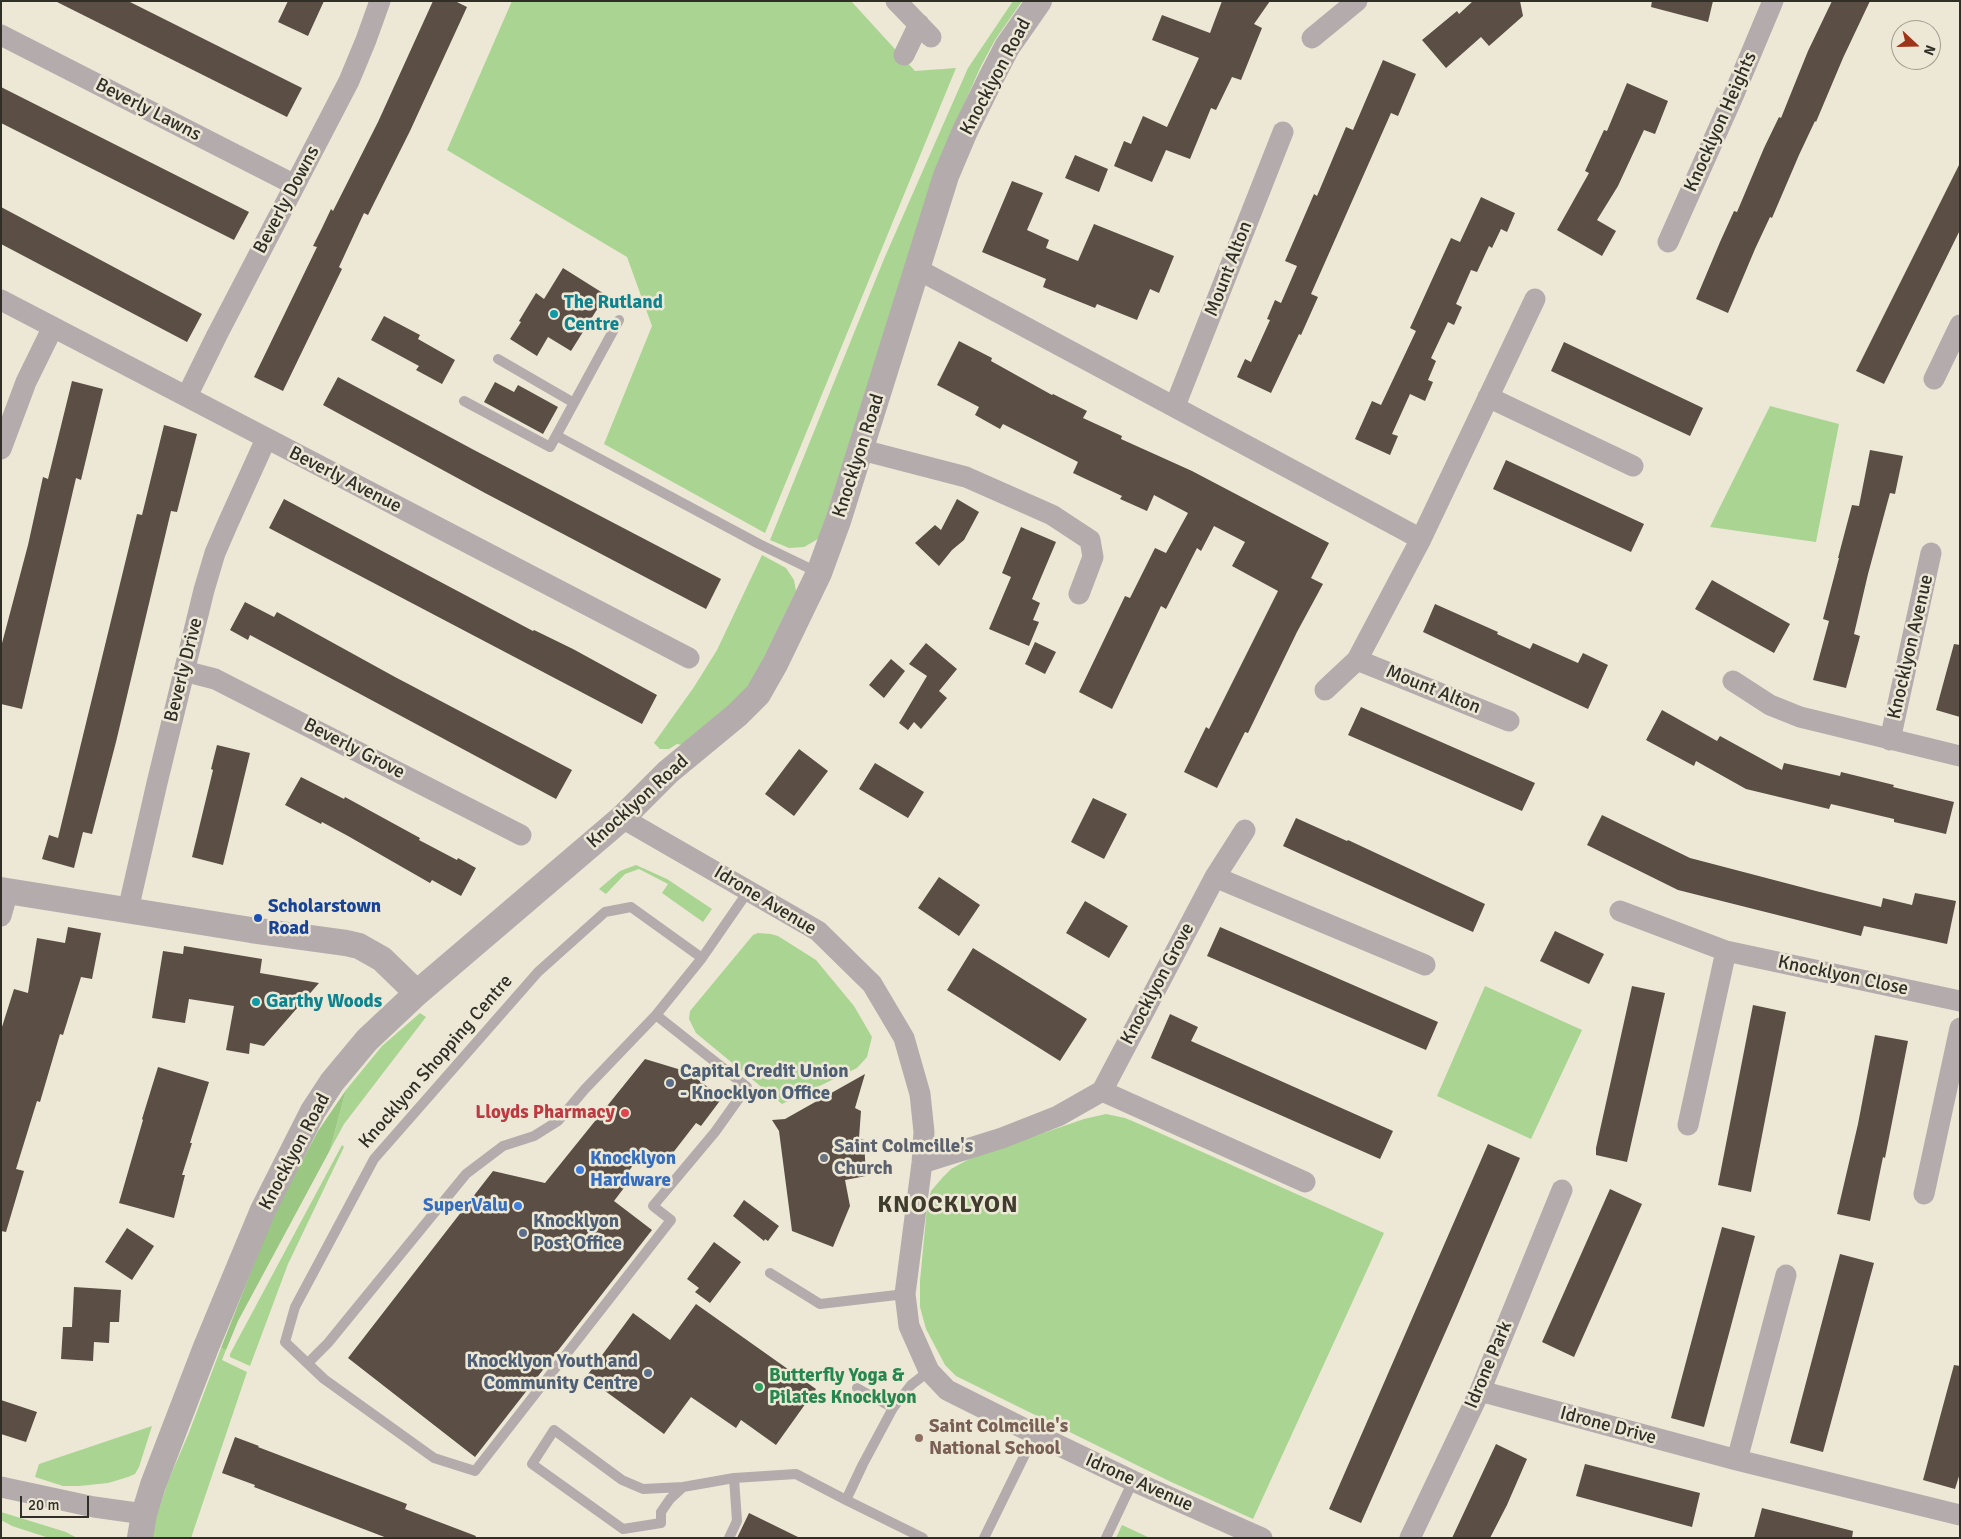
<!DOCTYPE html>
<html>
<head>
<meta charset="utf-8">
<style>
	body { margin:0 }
	#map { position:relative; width:1961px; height:1539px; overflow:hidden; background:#ede8d6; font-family:Signika,sans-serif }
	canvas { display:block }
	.frame { position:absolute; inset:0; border:2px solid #2f2e27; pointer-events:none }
	.north { position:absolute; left:1891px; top:20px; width:50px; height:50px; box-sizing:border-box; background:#ede8d6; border:1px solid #a19e90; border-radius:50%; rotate:111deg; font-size:14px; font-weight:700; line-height:20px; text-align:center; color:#2f2e27 }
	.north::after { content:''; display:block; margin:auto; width:18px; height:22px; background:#9d351b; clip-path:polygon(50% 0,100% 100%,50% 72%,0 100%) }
	.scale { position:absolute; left:20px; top:1496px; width:69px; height:22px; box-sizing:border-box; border:2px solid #2f2e27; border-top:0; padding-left:6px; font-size:15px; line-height:18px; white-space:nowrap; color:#2f2e27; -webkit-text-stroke:4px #ede8d6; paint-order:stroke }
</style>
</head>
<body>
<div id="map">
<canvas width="1961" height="1539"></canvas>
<div class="frame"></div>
<div class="north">N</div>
<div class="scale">20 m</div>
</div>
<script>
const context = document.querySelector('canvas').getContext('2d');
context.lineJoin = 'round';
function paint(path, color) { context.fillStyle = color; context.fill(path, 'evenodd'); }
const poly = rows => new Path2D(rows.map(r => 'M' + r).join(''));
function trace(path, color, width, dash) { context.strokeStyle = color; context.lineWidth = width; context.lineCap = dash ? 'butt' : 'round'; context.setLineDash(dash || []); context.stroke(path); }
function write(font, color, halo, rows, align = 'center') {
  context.font = font + ' Signika,sans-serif'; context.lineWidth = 5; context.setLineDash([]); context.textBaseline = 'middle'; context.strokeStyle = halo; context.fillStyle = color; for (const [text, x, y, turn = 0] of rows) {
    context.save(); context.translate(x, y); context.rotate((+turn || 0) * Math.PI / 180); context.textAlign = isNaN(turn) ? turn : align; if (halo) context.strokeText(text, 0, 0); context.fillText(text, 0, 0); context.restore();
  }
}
const green = poly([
	[512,1,851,1,915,71,956,68,765,533,604,444,652,326,627,257,447,150],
	[1013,1,1022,1,995,40,980,68,941,156,821,532,818,539,804,547,789,548,770,540,884,259,968,68],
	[1770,406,1839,424,1816,542,1710,527],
	[762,555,786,568,794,580,796,591,753,680,738,698,683,745,677,744,669,749,660,749,654,743,694,687,717,650],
	[636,865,667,879,712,909,703,922,662,893,668,884,639,869,625,874,606,894,599,889,620,871],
	[758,933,771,934,778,936,816,960,854,1006,872,1037,867,1057,857,1068,782,1104,696,1033,689,1019,690,1011,753,935],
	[1485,986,1582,1030,1531,1139,1437,1096],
	[420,1013,426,1017,344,1124,330,1150,346,1090,382,1046],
	[1106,1114,1125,1118,1144,1126,1384,1233,1253,1519,1169,1481,956,1376,945,1365,926,1329,920,1307,920,1281,927,1207,931,1191,943,1177,951,1169,971,1158,1084,1119],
	[342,1145,344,1147,288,1264,250,1366,230,1357,230,1354],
	[221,1348,226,1350,222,1360,247,1372,191,1538,152,1538,154,1523,169,1479,188,1435],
	[152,1426,139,1467,135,1474,128,1477,108,1483,79,1486,63,1486,35,1477,39,1464],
	[1,1512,66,1532,77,1538,49,1538,12,1526,1,1520],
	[1122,1525,1150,1538,1116,1538]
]);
const forest = poly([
	[346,1090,330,1150,238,1321,226,1350,221,1348,273,1216,318,1131]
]);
const building = poly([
	[55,1,128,1,302,88,287,117],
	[288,1,324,1,308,36,278,22],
	[433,1,455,1,467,7,410,131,368,215,364,213,339,267,342,269,283,391,254,377,317,247,313,246,322,228,331,209,333,211,378,122],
	[1222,1,1270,1,1254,24,1262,28,1241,80,1232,77,1216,110,1211,108,1190,159,1166,150,1152,182,1114,166,1124,141,1131,144,1143,116,1167,127,1199,58,1152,40,1162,15,1210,33],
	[1473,1,1520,1,1523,16,1489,46,1481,37,1446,68,1422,40,1457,11,1459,14],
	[1652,1,1713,1,1708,22,1651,7],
	[1832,1,1870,1,1843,58,1816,122,1815,121,1799,155,1772,218,1770,217,1755,249,1728,313,1696,299,1720,242,1734,211,1737,212,1764,148,1779,117,1781,118,1808,51],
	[1383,60,1416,74,1398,116,1391,113,1311,294,1318,297,1301,335,1299,334,1271,393,1237,377,1245,359,1251,362,1270,320,1267,319,1275,300,1281,303,1297,266,1285,261,1314,194,1317,196,1346,127,1353,130],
	[1627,83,1668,101,1655,134,1644,130,1618,186,1597,220,1616,231,1602,256,1557,230,1589,173,1585,171,1604,130,1607,131],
	[1,87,249,212,234,240,1,123],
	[1075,155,1108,169,1099,192,1065,178],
	[1960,163,1960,230,1884,384,1856,371],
	[1012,181,1043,193,1027,230,1049,240,1046,248,1078,261,1094,224,1174,256,1159,293,1150,289,1137,320,1097,304,1095,308,1043,287,1046,279,982,252],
	[1481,197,1515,213,1507,232,1501,229,1492,248,1489,246,1477,272,1471,270,1456,304,1462,307,1454,325,1448,322,1431,358,1436,361,1428,380,1433,382,1425,401,1410,394,1392,434,1398,436,1390,455,1355,439,1372,401,1381,405,1416,331,1410,328,1451,238,1460,242],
	[1,207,202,314,187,342,1,244],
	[563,268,606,295,571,351,548,337,537,356,510,339,521,322,519,321,536,293,544,299],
	[384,316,420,335,418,339,455,360,442,384,416,370,419,366,371,340],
	[959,341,992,358,991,361,1052,395,1053,394,1087,411,1083,418,1122,436,1121,439,1192,471,1329,543,1311,578,1323,584,1297,632,1248,733,1245,732,1217,788,1184,772,1206,727,1209,729,1278,591,1232,566,1245,542,1214,526,1201,551,1197,548,1166,609,1161,606,1112,709,1079,692,1125,596,1130,598,1155,548,1166,553,1188,513,1154,495,1147,511,1120,499,1122,496,1073,473,1078,462,1003,424,1000,429,975,415,979,407,937,385],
	[1564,342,1703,408,1690,436,1551,371],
	[338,377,474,450,721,579,706,609,485,493,323,405],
	[72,381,103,389,81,480,76,478,22,709,1,704,1,647,28,545,43,477,48,479],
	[495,382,514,392,518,385,558,407,543,434,484,402],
	[164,425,197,434,177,512,171,511,116,742,92,834,83,832,74,868,42,859,49,835,58,838,137,514,142,515],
	[1870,450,1903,456,1895,494,1890,493,1868,574,1854,634,1860,636,1846,688,1813,680,1829,621,1823,619,1839,558,1838,558,1852,505,1859,506],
	[1506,460,1644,524,1631,552,1493,489],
	[284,499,533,631,534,630,573,649,657,695,642,724,269,528],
	[957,499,979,512,964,540,952,550,939,566,915,543,935,525,941,530],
	[1021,527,1056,542,1032,599,1040,603,1033,620,1039,622,1029,646,989,629,1011,577,1002,573],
	[1712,580,1790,624,1774,653,1695,609],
	[245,602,274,617,277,612,395,677,572,770,556,799,250,635,248,640,230,630],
	[1435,604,1498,632,1497,634,1530,649,1533,643,1578,663,1583,653,1608,665,1588,709,1423,632],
	[1035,642,1056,652,1045,674,1025,664],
	[926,643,957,669,939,691,947,698,921,729,914,722,908,730,899,723,927,676,909,664],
	[1954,644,1960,645,1960,717,1936,710],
	[891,659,905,671,884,698,869,685],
	[1361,707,1535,783,1522,811,1348,735],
	[1662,710,1717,741,1720,736,1782,770,1784,763,1840,776,1841,772,1894,785,1893,787,1954,802,1946,834,1894,822,1894,819,1831,804,1829,809,1746,789,1696,761,1694,766,1646,740],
	[217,745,250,753,223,865,192,857,213,770,211,769],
	[799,749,828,771,794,816,765,794],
	[875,763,924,792,908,818,859,789],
	[301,777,344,799,345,797,420,838,419,840,457,860,458,858,476,868,461,896,432,880,430,883,348,836,322,822,321,824,285,805],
	[1093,798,1127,814,1104,859,1071,842],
	[1602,815,1690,858,1816,891,1881,907,1883,898,1912,905,1915,893,1956,901,1947,944,1864,926,1861,936,1678,890,1587,845],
	[1296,818,1347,841,1348,840,1485,904,1473,932,1283,846],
	[939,877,980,905,959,936,918,908],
	[1085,901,1128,926,1109,958,1066,933],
	[68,927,101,933,92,979,81,977,63,1035,60,1034,40,1102,37,1101,16,1169,24,1171,6,1232,1,1231,1,1030,14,989,28,993,37,938,65,943],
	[1220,927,1438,1022,1426,1050,1207,956],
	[1555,931,1604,954,1589,984,1540,961],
	[184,946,262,959,260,973,319,983,264,1046,250,1043,249,1054,226,1050,234,1006,189,999,185,1023,152,1018,163,951,183,954],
	[973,948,1087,1019,1060,1061,947,990],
	[1632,986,1665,993,1627,1162,1596,1155,1596,1148],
	[1753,1005,1786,1012,1751,1192,1718,1185],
	[1170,1014,1198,1027,1191,1041,1393,1131,1380,1159,1151,1058],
	[1875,1035,1908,1041,1885,1158,1883,1157,1870,1221,1837,1214,1858,1124],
	[645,1059,688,1072,722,1098,701,1126,696,1123,665,1163,646,1148,625,1176,630,1180,614,1201,652,1230,475,1457,348,1358,493,1171,545,1183],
	[158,1067,209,1082,190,1143,192,1143,182,1175,185,1175,174,1218,119,1203,143,1120,142,1119],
	[865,1074,855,1108,861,1111,859,1138,864,1140,866,1176,845,1180,850,1206,833,1247,792,1231,779,1131,772,1120,785,1119],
	[1488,1144,1520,1158,1457,1306,1361,1523,1329,1509],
	[1610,1189,1642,1204,1574,1357,1542,1342],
	[744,1200,779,1226,768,1241,765,1239,764,1241,733,1216],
	[1722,1227,1755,1236,1704,1427,1671,1418],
	[127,1228,154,1246,132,1280,105,1262],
	[714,1242,741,1262,710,1303,695,1292,699,1288,687,1279],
	[1840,1254,1874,1263,1823,1452,1790,1443],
	[74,1287,121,1290,119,1322,110,1322,109,1343,94,1342,93,1361,61,1359,63,1327,72,1327],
	[696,1304,816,1389,776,1445,741,1420,736,1428,691,1397,664,1434,586,1377,633,1313,670,1340],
	[1954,1365,1960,1366,1960,1473,1955,1489,1923,1480],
	[1,1400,37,1412,26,1442,1,1434],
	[235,1437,259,1446,258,1447,407,1504,405,1509,476,1536,475,1538,387,1538,254,1487,255,1485,222,1473],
	[1496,1444,1527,1459,1507,1505,1490,1538,1452,1538],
	[1585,1464,1700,1493,1692,1527,1576,1496],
	[1762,1508,1853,1531,1852,1538,1754,1538],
	[749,1513,800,1538,737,1538]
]);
const service = poly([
	[498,359,574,403],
	[464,401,550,447,619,320],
	[557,436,759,544,819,573],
	[702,958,631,907,605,912,538,972,374,1159,295,1307,285,1342,324,1379,434,1458,475,1471,671,1220,653,1206,715,1132,747,1087,656,1015,702,958,749,890],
	[770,1273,820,1304,905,1294],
	[308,1363,328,1343,466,1174,503,1146,534,1136,558,1121,585,1089,656,1015],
	[857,1388,893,1408],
	[683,1487,643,1489,622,1480,554,1430,532,1464,623,1529,661,1523,661,1512,670,1499,683,1487,734,1478,796,1474,846,1500],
	[729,1538,737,1521,734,1478],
	[923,1538,846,1500,863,1464,893,1408,911,1385,929,1371],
	[984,1538,1035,1434],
	[1106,1538,1133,1481]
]);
const minor = poly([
	[896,1,931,37],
	[1,35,295,185],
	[1312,38,1357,1],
	[904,55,919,24],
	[1668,242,1734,94,1773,1],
	[917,269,1421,539],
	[1,300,689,658],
	[1934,379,1960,325],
	[187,396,217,335,349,81,366,40,380,1],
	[1488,397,1633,466],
	[1175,406,1283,132],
	[1,449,26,382,53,327],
	[862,450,966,477,1052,515,1090,540,1093,557,1079,594],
	[1357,660,1509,721],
	[184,671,215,679,521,835],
	[1733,681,1770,705,1800,717,1960,756],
	[1325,690,1357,660,1421,539,1535,299],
	[1890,740,1931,553],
	[622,818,818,931,872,984,904,1038,920,1094,924,1132,922,1163,905,1294,909,1326,929,1371,947,1390,1035,1434,1133,1481,1262,1538],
	[1215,877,1245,830],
	[128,910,157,783,204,590,215,553,228,523,266,439],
	[1620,911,1726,951,1960,1001],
	[1,916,8,891],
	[1102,1091,1305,1182],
	[1688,1125,1726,951],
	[922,1163,1002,1138,1058,1116,1102,1091,1215,877,1425,965],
	[1924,1194,1960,1028],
	[1480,1391,1737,1460,1960,1515],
	[1737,1460,1786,1275],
	[1,1487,94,1507,144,1514],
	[1410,1538,1480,1391,1562,1190]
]);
const tertiary = poly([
	[1,890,251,930,346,943,359,946,382,959,417,993],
	[140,1538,144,1514,153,1485,206,1347,263,1210,313,1111,332,1082,367,1040,417,993,622,818,668,772,737,715,758,694,775,664,819,573,838,521,946,176,965,131,992,76,1007,47,1039,1]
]);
const markers = [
	[554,314,5,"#0f9aa8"],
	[258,918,5,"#1a4fb4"],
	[256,1002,5,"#0f9aa8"],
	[670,1083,5,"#5c6f8a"],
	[625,1113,5,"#e0444e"],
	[824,1158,5,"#6b7280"],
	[580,1170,5,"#3f7fe0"],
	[518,1206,5,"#3f7fe0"],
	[523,1233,5,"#5c6f8a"],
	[648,1373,5,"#5c6f8a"],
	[759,1387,5,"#2e9e5b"],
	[919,1438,5,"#8d6e63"]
];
const streetNames = [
	["Knocklyon Road",996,77,-62],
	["Beverly Lawns",148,110,27],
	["Knocklyon Heights",1721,122,-66],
	["Beverly Downs",287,200,-62],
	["Mount Alton",1229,269,-69],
	["Knocklyon Road",859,456,-72],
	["Beverly Avenue",345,480,27],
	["Knocklyon Avenue",1911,647,-77],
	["Beverly Drive",184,670,-76],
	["Mount Alton",1433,690,22],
	["Beverly Grove",354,749,27],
	["Knocklyon Road",638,802,-42],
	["Idrone Avenue",765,901,31],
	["Knocklyon Close",1843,976,12],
	["Knocklyon Grove",1158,984,-62],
	["Knocklyon Shopping Centre",436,1062,-49],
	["Knocklyon Road",295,1152,-62],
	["Idrone Park",1489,1365,-67],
	["Idrone Drive",1608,1426,15],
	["Idrone Avenue",1139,1483,24]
];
const cultureNames = [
	["The Rutland",564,303],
	["Centre",564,325],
	["Garthy Woods",266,1002]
];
const transitNames = [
	["Scholarstown",268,907],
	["Road",268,929]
];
const serviceNames = [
	["Capital Credit Union",680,1072],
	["- Knocklyon Office",680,1094],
	["Knocklyon",533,1222],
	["Post Office",533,1244],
	["Knocklyon Youth and",638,1362,"right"],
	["Community Centre",638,1384,"right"]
];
const healthNames = [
	["Lloyds Pharmacy",615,1113]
];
const worshipNames = [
	["Saint Colmcille's",834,1147],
	["Church",834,1169]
];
const shopNames = [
	["Knocklyon",590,1159],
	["Hardware",590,1181],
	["SuperValu",508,1206,"right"]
];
const leisureNames = [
	["Butterfly Yoga &",769,1376],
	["Pilates Knocklyon",769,1398]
];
const educationNames = [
	["Saint Colmcille's",929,1427],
	["National School",929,1449]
];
const districtNames = [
	["KNOCKLYON",948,1206]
];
paint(green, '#a9d492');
paint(forest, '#9ac782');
paint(building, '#5b4e44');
trace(service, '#b4abac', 10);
trace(minor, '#b4abac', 21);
trace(tertiary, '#b4abac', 26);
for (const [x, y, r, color] of markers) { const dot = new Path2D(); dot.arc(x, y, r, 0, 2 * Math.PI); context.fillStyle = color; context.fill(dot); trace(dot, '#ede8d6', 2); }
write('19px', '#2f2e27', '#ede8d6', streetNames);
write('bold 19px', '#0d838f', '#ede8d6', cultureNames, 'left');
write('bold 19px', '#164399', '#ede8d6', transitNames, 'left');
write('bold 19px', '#4e5e75', '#ede8d6', serviceNames, 'left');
write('bold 19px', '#be3a42', '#ede8d6', healthNames, 'right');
write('bold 19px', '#5b616d', '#ede8d6', worshipNames, 'left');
write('bold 19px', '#366cbe', '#ede8d6', shopNames, 'left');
write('bold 19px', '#27864d', '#ede8d6', leisureNames, 'left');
write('bold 19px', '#785e54', '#ede8d6', educationNames, 'left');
context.letterSpacing = '1px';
write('bold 24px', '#3f3b2d', '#ede8d6', districtNames);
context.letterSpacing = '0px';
</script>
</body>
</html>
